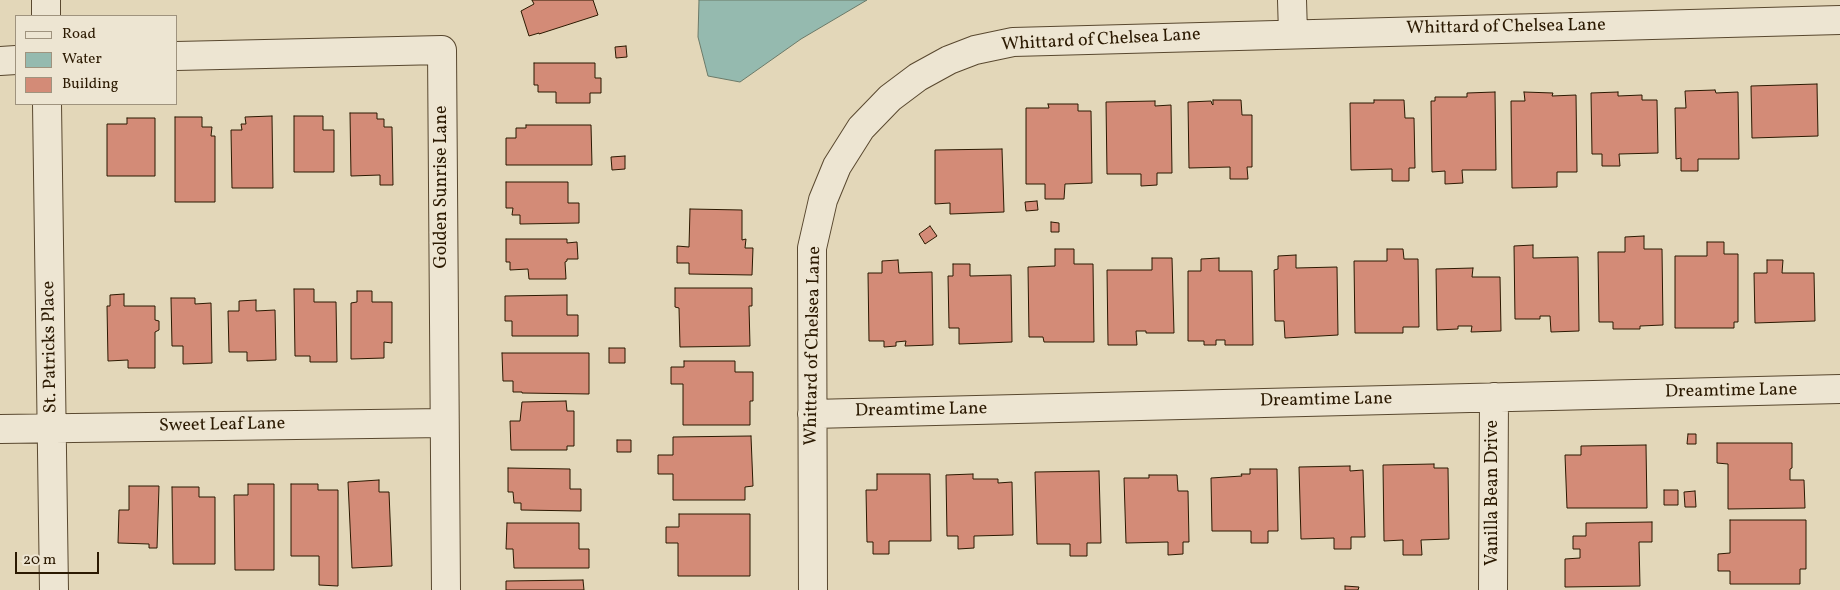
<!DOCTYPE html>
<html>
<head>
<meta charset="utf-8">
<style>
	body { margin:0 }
	#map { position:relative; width:1840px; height:590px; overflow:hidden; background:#e3d7b9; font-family:Vollkorn,serif }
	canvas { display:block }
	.legend { position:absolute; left:15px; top:15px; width:162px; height:90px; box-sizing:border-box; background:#ede5d2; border:1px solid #9f937e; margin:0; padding:6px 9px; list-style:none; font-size:15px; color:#2b1901 }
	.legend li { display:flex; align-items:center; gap:10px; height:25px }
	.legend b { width:25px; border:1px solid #9f937e }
	.scale { position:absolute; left:15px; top:552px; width:84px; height:22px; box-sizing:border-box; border:2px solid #2b1901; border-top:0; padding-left:6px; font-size:15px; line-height:18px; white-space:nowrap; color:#2b1901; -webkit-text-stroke:4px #ede5d2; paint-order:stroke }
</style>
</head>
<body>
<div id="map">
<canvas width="1840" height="590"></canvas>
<ul class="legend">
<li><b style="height:6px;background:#ede5d2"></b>Road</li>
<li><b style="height:14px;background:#95baaf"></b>Water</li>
<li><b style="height:14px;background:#d38b77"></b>Building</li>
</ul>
<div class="scale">20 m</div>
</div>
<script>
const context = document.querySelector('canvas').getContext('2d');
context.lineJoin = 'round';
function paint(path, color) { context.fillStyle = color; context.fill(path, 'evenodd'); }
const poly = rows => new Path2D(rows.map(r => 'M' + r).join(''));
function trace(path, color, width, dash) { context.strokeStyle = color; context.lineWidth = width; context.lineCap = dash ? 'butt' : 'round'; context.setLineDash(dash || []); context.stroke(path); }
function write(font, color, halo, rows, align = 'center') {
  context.font = font + ' Vollkorn,serif'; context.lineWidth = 5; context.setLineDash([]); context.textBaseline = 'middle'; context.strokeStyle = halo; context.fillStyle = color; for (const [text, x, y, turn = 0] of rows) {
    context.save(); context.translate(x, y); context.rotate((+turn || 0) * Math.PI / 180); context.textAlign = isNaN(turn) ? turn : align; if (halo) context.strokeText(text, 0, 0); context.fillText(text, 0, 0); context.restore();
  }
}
const water = poly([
	[699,0,867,0,801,39,740,82,708,76,698,37,699,0]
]);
const building = poly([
	[532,0,593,0,598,15,539,34,539,33,529,36,521,11,534,4,532,0],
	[626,46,627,57,616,58,615,47,626,46],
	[534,63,595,63,595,78,601,78,601,93,590,93,590,103,556,103,556,92,538,92,538,85,534,85,534,63],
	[1817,84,1818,136,1752,138,1751,86,1817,84],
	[1715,90,1716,93,1738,92,1739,159,1698,159,1698,171,1681,171,1681,158,1676,159,1675,108,1686,108,1685,91,1715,90],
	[1495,92,1496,170,1462,170,1463,183,1445,184,1445,171,1432,172,1431,101,1435,101,1435,97,1467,97,1467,93,1495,92],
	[1524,92,1553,93,1552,96,1576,95,1577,172,1557,172,1557,187,1512,188,1511,101,1525,101,1524,92],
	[1618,92,1618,96,1642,95,1642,100,1657,100,1658,153,1619,154,1620,166,1602,166,1602,154,1592,154,1591,93,1618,92],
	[1213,100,1241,100,1242,115,1252,115,1252,167,1247,167,1248,179,1230,179,1230,167,1189,168,1188,102,1211,101,1212,104,1213,105,1213,100],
	[1374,100,1404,100,1405,118,1414,118,1415,168,1409,168,1409,181,1392,181,1392,169,1351,170,1350,103,1374,103,1374,100],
	[1155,101,1155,106,1171,105,1172,173,1157,173,1157,185,1141,186,1141,174,1107,174,1106,102,1155,101],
	[1048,104,1078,104,1078,111,1091,111,1092,183,1065,184,1064,199,1045,199,1045,184,1026,184,1026,108,1049,108,1048,104],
	[350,113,377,113,377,119,384,119,384,127,392,127,393,185,380,185,380,175,351,176,350,113],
	[272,116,273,188,232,188,231,130,242,130,241,124,246,124,245,117,272,116],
	[294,116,323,116,323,130,334,130,334,172,294,172,294,116],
	[175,117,202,117,202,127,212,127,211,136,215,136,215,202,175,202,175,117],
	[127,118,155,118,155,176,107,176,107,124,127,124,127,118],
	[526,125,591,125,592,165,506,165,506,138,516,138,516,128,526,128,526,125],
	[1002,149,1004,212,950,214,950,203,935,204,935,150,1002,149],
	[625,156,625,169,612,170,611,157,625,156],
	[506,182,568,182,568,203,579,203,579,223,520,224,520,215,512,215,513,208,506,208,506,182],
	[1037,201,1038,210,1026,211,1025,202,1037,201],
	[690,209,742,210,742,240,746,239,745,248,753,248,752,275,689,274,689,263,677,263,677,246,689,247,690,209],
	[1051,222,1059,223,1059,232,1051,232,1051,222],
	[930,226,937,236,925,244,919,234,930,226],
	[1644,236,1644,249,1662,249,1663,325,1640,326,1640,329,1613,329,1613,322,1599,322,1598,252,1625,252,1625,237,1644,236],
	[506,239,567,239,567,243,577,242,578,259,567,259,567,261,565,262,566,279,529,279,528,269,510,270,510,262,506,262,506,239],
	[1707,242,1724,242,1724,254,1738,254,1738,322,1734,322,1734,328,1675,328,1675,256,1707,256,1707,242],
	[1533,245,1533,258,1578,257,1579,331,1551,332,1550,316,1540,316,1540,319,1515,319,1514,246,1533,245],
	[1055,249,1074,249,1074,264,1093,264,1094,342,1044,342,1043,337,1029,337,1028,267,1055,266,1055,249],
	[1387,249,1403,249,1404,259,1418,259,1419,327,1403,327,1403,333,1355,333,1354,261,1387,261,1387,249],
	[1296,255,1296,268,1337,267,1338,335,1285,338,1284,321,1275,321,1274,270,1278,269,1278,256,1296,255],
	[1152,258,1172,258,1174,333,1146,333,1146,331,1136,331,1137,345,1108,345,1107,270,1152,270,1152,258],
	[1219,258,1219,271,1252,271,1253,345,1225,345,1225,340,1216,340,1216,345,1204,345,1204,341,1188,341,1188,271,1201,271,1201,259,1219,258],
	[898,260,899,273,932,272,933,345,905,346,906,341,896,342,896,346,884,347,884,341,869,341,868,273,882,273,882,261,898,260],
	[1767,260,1783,260,1782,273,1814,273,1815,321,1755,323,1754,273,1767,273,1767,260],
	[953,264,970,264,970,276,1011,275,1012,342,959,344,959,328,949,328,948,276,953,276,953,264],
	[1473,268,1472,277,1500,277,1501,331,1471,332,1472,326,1458,326,1458,329,1437,330,1436,269,1473,268],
	[675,288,752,288,752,306,749,306,750,346,680,347,679,308,675,307,675,288],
	[294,289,314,289,314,302,336,302,337,362,310,362,310,356,295,356,294,289],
	[357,291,372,291,372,302,392,302,392,343,384,342,384,358,351,359,351,303,357,302,357,291],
	[124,294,124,306,155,306,155,320,159,321,159,330,155,332,155,368,128,368,128,360,108,361,107,306,110,306,110,295,124,294],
	[567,295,567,315,578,315,578,336,512,336,512,321,505,321,505,296,567,295],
	[171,298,195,298,195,304,211,303,212,363,183,364,183,346,172,346,171,298],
	[256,300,256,311,275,310,276,360,247,361,247,352,229,352,228,311,239,311,239,301,256,300],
	[609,348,625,348,625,363,609,363,609,348],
	[502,353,589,353,589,394,522,393,522,392,513,392,513,381,503,381,502,353],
	[684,361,735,361,735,372,753,372,753,401,750,401,750,425,683,425,683,384,671,384,671,367,684,367,684,361],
	[566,401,567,411,574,411,574,446,567,446,567,450,511,450,510,421,520,421,522,402,566,401],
	[1688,434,1696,434,1696,444,1687,444,1688,434],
	[751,436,753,486,745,487,745,500,673,500,673,474,658,474,658,455,673,455,673,437,751,436],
	[617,440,631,440,631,452,617,452,617,440],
	[1717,443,1792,443,1792,468,1790,469,1790,480,1804,480,1805,508,1728,509,1728,464,1717,463,1717,443],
	[1646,445,1647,508,1567,508,1565,455,1581,455,1581,446,1646,445],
	[1434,464,1434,468,1448,468,1449,539,1421,540,1422,555,1403,555,1403,540,1384,541,1383,465,1434,464],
	[1350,466,1350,471,1363,470,1365,537,1351,537,1351,549,1334,549,1334,538,1301,539,1299,467,1350,466],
	[508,468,570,469,570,489,581,489,581,511,521,510,521,503,514,503,513,492,508,492,508,468],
	[1250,469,1277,469,1278,531,1268,531,1268,543,1251,543,1251,531,1212,531,1211,478,1242,476,1241,474,1250,474,1250,469],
	[1099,471,1101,543,1087,543,1087,556,1070,556,1070,544,1037,544,1035,472,1099,471],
	[877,474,930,474,931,541,889,541,889,554,873,554,873,542,867,542,866,490,877,490,877,474],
	[973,474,973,479,998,479,998,483,1012,482,1013,535,974,536,974,548,958,549,958,536,947,536,946,475,973,474],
	[1149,475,1177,475,1178,491,1188,491,1189,542,1183,542,1183,554,1168,555,1168,542,1126,543,1124,478,1149,478,1149,475],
	[379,480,379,492,389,492,392,566,352,568,348,482,379,480],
	[248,484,274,484,274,570,235,570,234,495,248,495,248,484],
	[291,484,318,484,318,490,338,490,338,586,319,585,319,556,291,556,291,484],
	[129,486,159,486,157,548,149,548,149,544,118,543,119,510,129,510,129,486],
	[172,487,199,487,199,497,215,497,215,564,173,564,172,487],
	[1664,490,1678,490,1678,505,1664,505,1664,490],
	[1695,491,1696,507,1685,507,1684,492,1695,491],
	[679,514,750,514,750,576,678,576,678,543,666,543,666,527,679,527,679,514],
	[1730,520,1806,520,1806,569,1800,569,1800,584,1730,584,1730,571,1718,571,1718,554,1730,553,1730,520],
	[1652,522,1652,542,1639,542,1640,586,1565,587,1565,559,1580,558,1580,549,1573,549,1573,536,1586,536,1586,523,1652,522],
	[507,523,579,523,579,549,589,549,589,568,514,568,513,549,506,549,507,523],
	[583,580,584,590,506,590,506,581,583,580],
	[1345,586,1359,587,1358,590,1345,590,1345,586]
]);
const street = poly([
	[46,0,46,16],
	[1292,0,1293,33],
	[176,56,442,50,446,590],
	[0,61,16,60],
	[47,104,54,590],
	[812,414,1840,389],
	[0,429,444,423],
	[813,590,812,248,823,200,837,166,861,128,890,98,918,77,949,60,975,50,1013,42,1840,20],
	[1493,590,1494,397]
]);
const streetNames = [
	["Whittard of Chelsea Lane",1506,28,-1],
	["Whittard of Chelsea Lane",1101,41,-3],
	["Golden Sunrise Lane",443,187,-90],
	["Whittard of Chelsea Lane",814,346,-89],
	["St. Patricks Place",51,347,-91],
	["Dreamtime Lane",1731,392,-1],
	["Dreamtime Lane",1326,401,-1],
	["Dreamtime Lane",921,411,-1],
	["Sweet Leaf Lane",222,426,-1],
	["Vanilla Bean Drive",1494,493,-90]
];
paint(water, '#95baaf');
trace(water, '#6b7a69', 1);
paint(building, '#d38b77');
trace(building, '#2b1901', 1);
trace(street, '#59482f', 30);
trace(street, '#ede5d2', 28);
write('18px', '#2b1901', '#ede5d2', streetNames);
</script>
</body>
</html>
